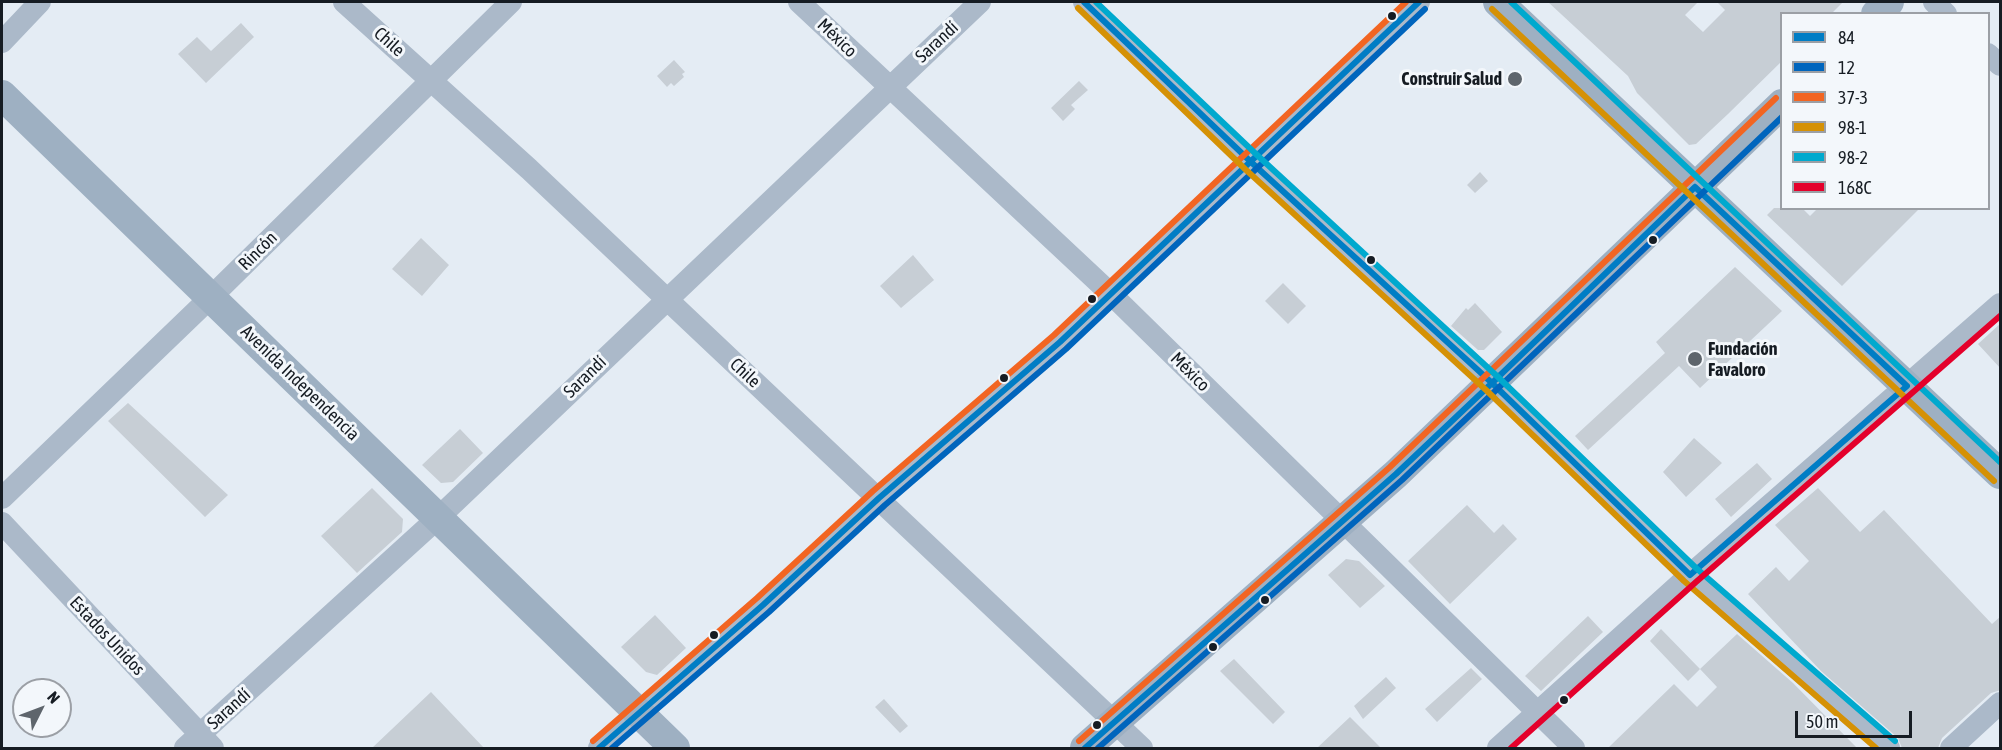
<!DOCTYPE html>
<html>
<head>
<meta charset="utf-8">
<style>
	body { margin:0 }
	#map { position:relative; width:2002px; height:750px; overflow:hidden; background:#e4ecf4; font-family:"Asap Condensed",sans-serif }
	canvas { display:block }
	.frame { position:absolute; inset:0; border:3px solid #161c23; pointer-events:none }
	.legend { position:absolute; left:1780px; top:12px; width:210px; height:198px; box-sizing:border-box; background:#f3f7fb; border:2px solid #9b9fa5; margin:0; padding:8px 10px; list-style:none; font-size:18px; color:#161c23 }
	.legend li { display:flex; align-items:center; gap:12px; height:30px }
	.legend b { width:30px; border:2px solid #9b9fa5 }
	.north { position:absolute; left:12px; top:678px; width:60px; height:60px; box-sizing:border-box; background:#f3f7fb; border:2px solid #9b9fa5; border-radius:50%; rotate:48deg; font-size:16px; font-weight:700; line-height:24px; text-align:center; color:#161c23 }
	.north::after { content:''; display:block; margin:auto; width:21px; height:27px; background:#5e656c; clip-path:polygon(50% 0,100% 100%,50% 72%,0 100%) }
	.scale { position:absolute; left:1795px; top:711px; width:117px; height:27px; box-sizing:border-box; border:3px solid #161c23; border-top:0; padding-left:8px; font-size:18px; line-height:21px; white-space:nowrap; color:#161c23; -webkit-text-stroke:4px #f3f7fb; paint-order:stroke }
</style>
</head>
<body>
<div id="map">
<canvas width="2002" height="750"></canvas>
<div class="frame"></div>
<ul class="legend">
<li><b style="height:8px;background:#007dc5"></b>84</li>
<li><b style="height:8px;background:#0065bd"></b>12</li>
<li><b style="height:8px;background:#f26522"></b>37-3</li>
<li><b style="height:8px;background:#d59105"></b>98-1</li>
<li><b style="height:8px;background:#00a9ce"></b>98-2</li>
<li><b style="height:8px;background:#e4002b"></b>168C</li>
</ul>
<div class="north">N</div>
<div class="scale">50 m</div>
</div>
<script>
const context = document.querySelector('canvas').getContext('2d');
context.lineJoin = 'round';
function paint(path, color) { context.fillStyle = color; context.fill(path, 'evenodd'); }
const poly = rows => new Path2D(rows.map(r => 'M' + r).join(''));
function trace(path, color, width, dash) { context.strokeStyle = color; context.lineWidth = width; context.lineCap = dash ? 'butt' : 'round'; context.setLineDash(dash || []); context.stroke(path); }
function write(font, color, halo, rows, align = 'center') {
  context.font = font + ' "Asap Condensed",sans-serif'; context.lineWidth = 6; context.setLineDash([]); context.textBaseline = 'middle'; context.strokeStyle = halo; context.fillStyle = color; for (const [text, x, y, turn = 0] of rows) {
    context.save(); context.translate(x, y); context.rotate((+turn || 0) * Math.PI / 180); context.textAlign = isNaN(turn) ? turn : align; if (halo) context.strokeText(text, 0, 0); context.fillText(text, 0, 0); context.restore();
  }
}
const building = poly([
	[1548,2,1698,2,1685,15,1703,32,1725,10,1717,2,1843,2,1831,14,1782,14,1782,61,1728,114,1696,144,1689,145,1637,93,1628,76],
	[241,23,254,37,206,83,178,54,197,37,211,51],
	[674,60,685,72,682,74,684,77,674,86,671,83,667,87,657,76],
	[1079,81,1088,90,1071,105,1075,109,1063,121,1051,108],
	[1480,172,1488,181,1475,193,1467,185],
	[1774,208,1802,208,1810,216,1818,208,1920,208,1842,286,1767,215],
	[421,238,449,265,422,296,392,269],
	[913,255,934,280,901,308,880,286],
	[1735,267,1782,311,1700,388,1679,366,1588,450,1575,436,1665,353,1656,342],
	[1283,283,1306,306,1288,324,1265,301],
	[1475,303,1502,332,1484,350,1478,350,1451,326,1466,308,1468,310],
	[2001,323,2001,369,1978,344],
	[128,403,228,495,205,517,108,421],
	[460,429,483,453,453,482,441,483,422,465],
	[1694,438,1722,463,1686,497,1663,472],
	[1757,463,1772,479,1731,517,1715,499],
	[372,488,403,519,402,532,357,573,321,536],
	[1818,488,1860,532,1884,510,1992,624,2001,616,2001,690,1991,693,1942,738,1938,748,1902,748,1898,738,1821,671,1748,594,1776,567,1789,581,1809,561,1775,525],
	[1467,505,1494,533,1503,524,1517,539,1450,604,1408,561],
	[1346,559,1359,561,1385,586,1360,608,1328,575],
	[655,615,686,648,657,675,646,672,621,647],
	[1588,616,1603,632,1541,691,1525,676],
	[1661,629,1700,669,1737,634,1793,683,1857,748,1608,748,1674,684,1697,707,1717,687,1700,669,1688,681,1650,641],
	[1234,659,1285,712,1273,724,1220,671],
	[1471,668,1482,679,1437,722,1425,709],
	[1386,677,1396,688,1363,719,1354,706],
	[431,692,484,748,372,748],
	[884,699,908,726,900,733,875,707],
	[1350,717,1381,748,1317,748]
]);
const minor = poly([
	[344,2,529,169,1142,748],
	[799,2,1111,294,1574,748],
	[1084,2,1251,162,1492,383,1690,575,1889,748],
	[1934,2,1946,14],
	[2,42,40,2],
	[1988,54,2000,65],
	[2,498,210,298,511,2],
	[2,523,213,748],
	[185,748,439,517,980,2],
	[599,748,763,605,879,498,1060,342,1419,2],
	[1498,748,1690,575,2000,304],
	[1951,748,2000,703]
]);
const major = poly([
	[1498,2,2000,474],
	[1876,14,1889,2],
	[2,95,675,748],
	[1085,748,1396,474,1782,104]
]);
const bus1 = poly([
	[1084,2,1251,162,1492,383],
	[1695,187,1907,386,1690,575,1492,383,1695,187],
	[599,748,763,605,879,498,1060,342,1419,2],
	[1085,748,1396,474,1492,383]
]);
const bus2 = poly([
	[612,748,769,612,885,505,1066,349,1425,9],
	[1098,748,1402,480,1782,117]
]);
const bus3 = poly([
	[593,741,757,598,873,491,1054,335,1406,2],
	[1079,741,1390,467,1776,98]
]);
const bus4 = poly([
	[1078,8,1245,169,1486,390,1684,581,1876,748],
	[1492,9,1994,481]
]);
const bus5 = poly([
	[1096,2,1257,155,1498,377,1696,568,1895,741],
	[1511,2,2000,462]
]);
const bus6 = poly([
	[1511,748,1696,582,2000,316]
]);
const markers = [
	[1392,16,5,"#161c23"],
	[1515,79,8,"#5e656c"],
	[1653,240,5,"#161c23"],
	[1371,260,5,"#161c23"],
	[1092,299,5,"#161c23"],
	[1695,359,8,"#5e656c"],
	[1004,378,5,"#161c23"],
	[1265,600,5,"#161c23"],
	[714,635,5,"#161c23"],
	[1213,647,5,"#161c23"],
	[1564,700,5,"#161c23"],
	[1097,725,5,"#161c23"]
];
const streetNames = [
	["México",837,38,44],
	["Chile",389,42,42],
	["Sarandí",937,42,-43],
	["Rincón",258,251,-45],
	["México",1190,372,45],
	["Chile",745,373,43],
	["Sarandí",585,377,-44],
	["Avenida Independencia",300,383,44],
	["Estados Unidos",107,636,47],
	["Sarandí",229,709,-42]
];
const poiNames = [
	["Construir Salud",1502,79],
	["Fundación",1708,349,"left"],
	["Favaloro",1708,370,"left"]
];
paint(building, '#c7ced5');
trace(minor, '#abb9c9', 22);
trace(major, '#9eb0c2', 30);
trace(bus1, '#007dc5', 6);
trace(bus2, '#0065bd', 6);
trace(bus3, '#f26522', 6);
trace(bus4, '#d59105', 6);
trace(bus5, '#00a9ce', 6);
trace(bus6, '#e4002b', 6);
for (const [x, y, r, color] of markers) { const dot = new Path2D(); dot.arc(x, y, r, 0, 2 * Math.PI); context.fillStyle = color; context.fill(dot); trace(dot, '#f3f7fb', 2); }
write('18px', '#161c23', '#f3f7fb', streetNames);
write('bold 18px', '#161c23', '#f3f7fb', poiNames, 'right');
</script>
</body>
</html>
